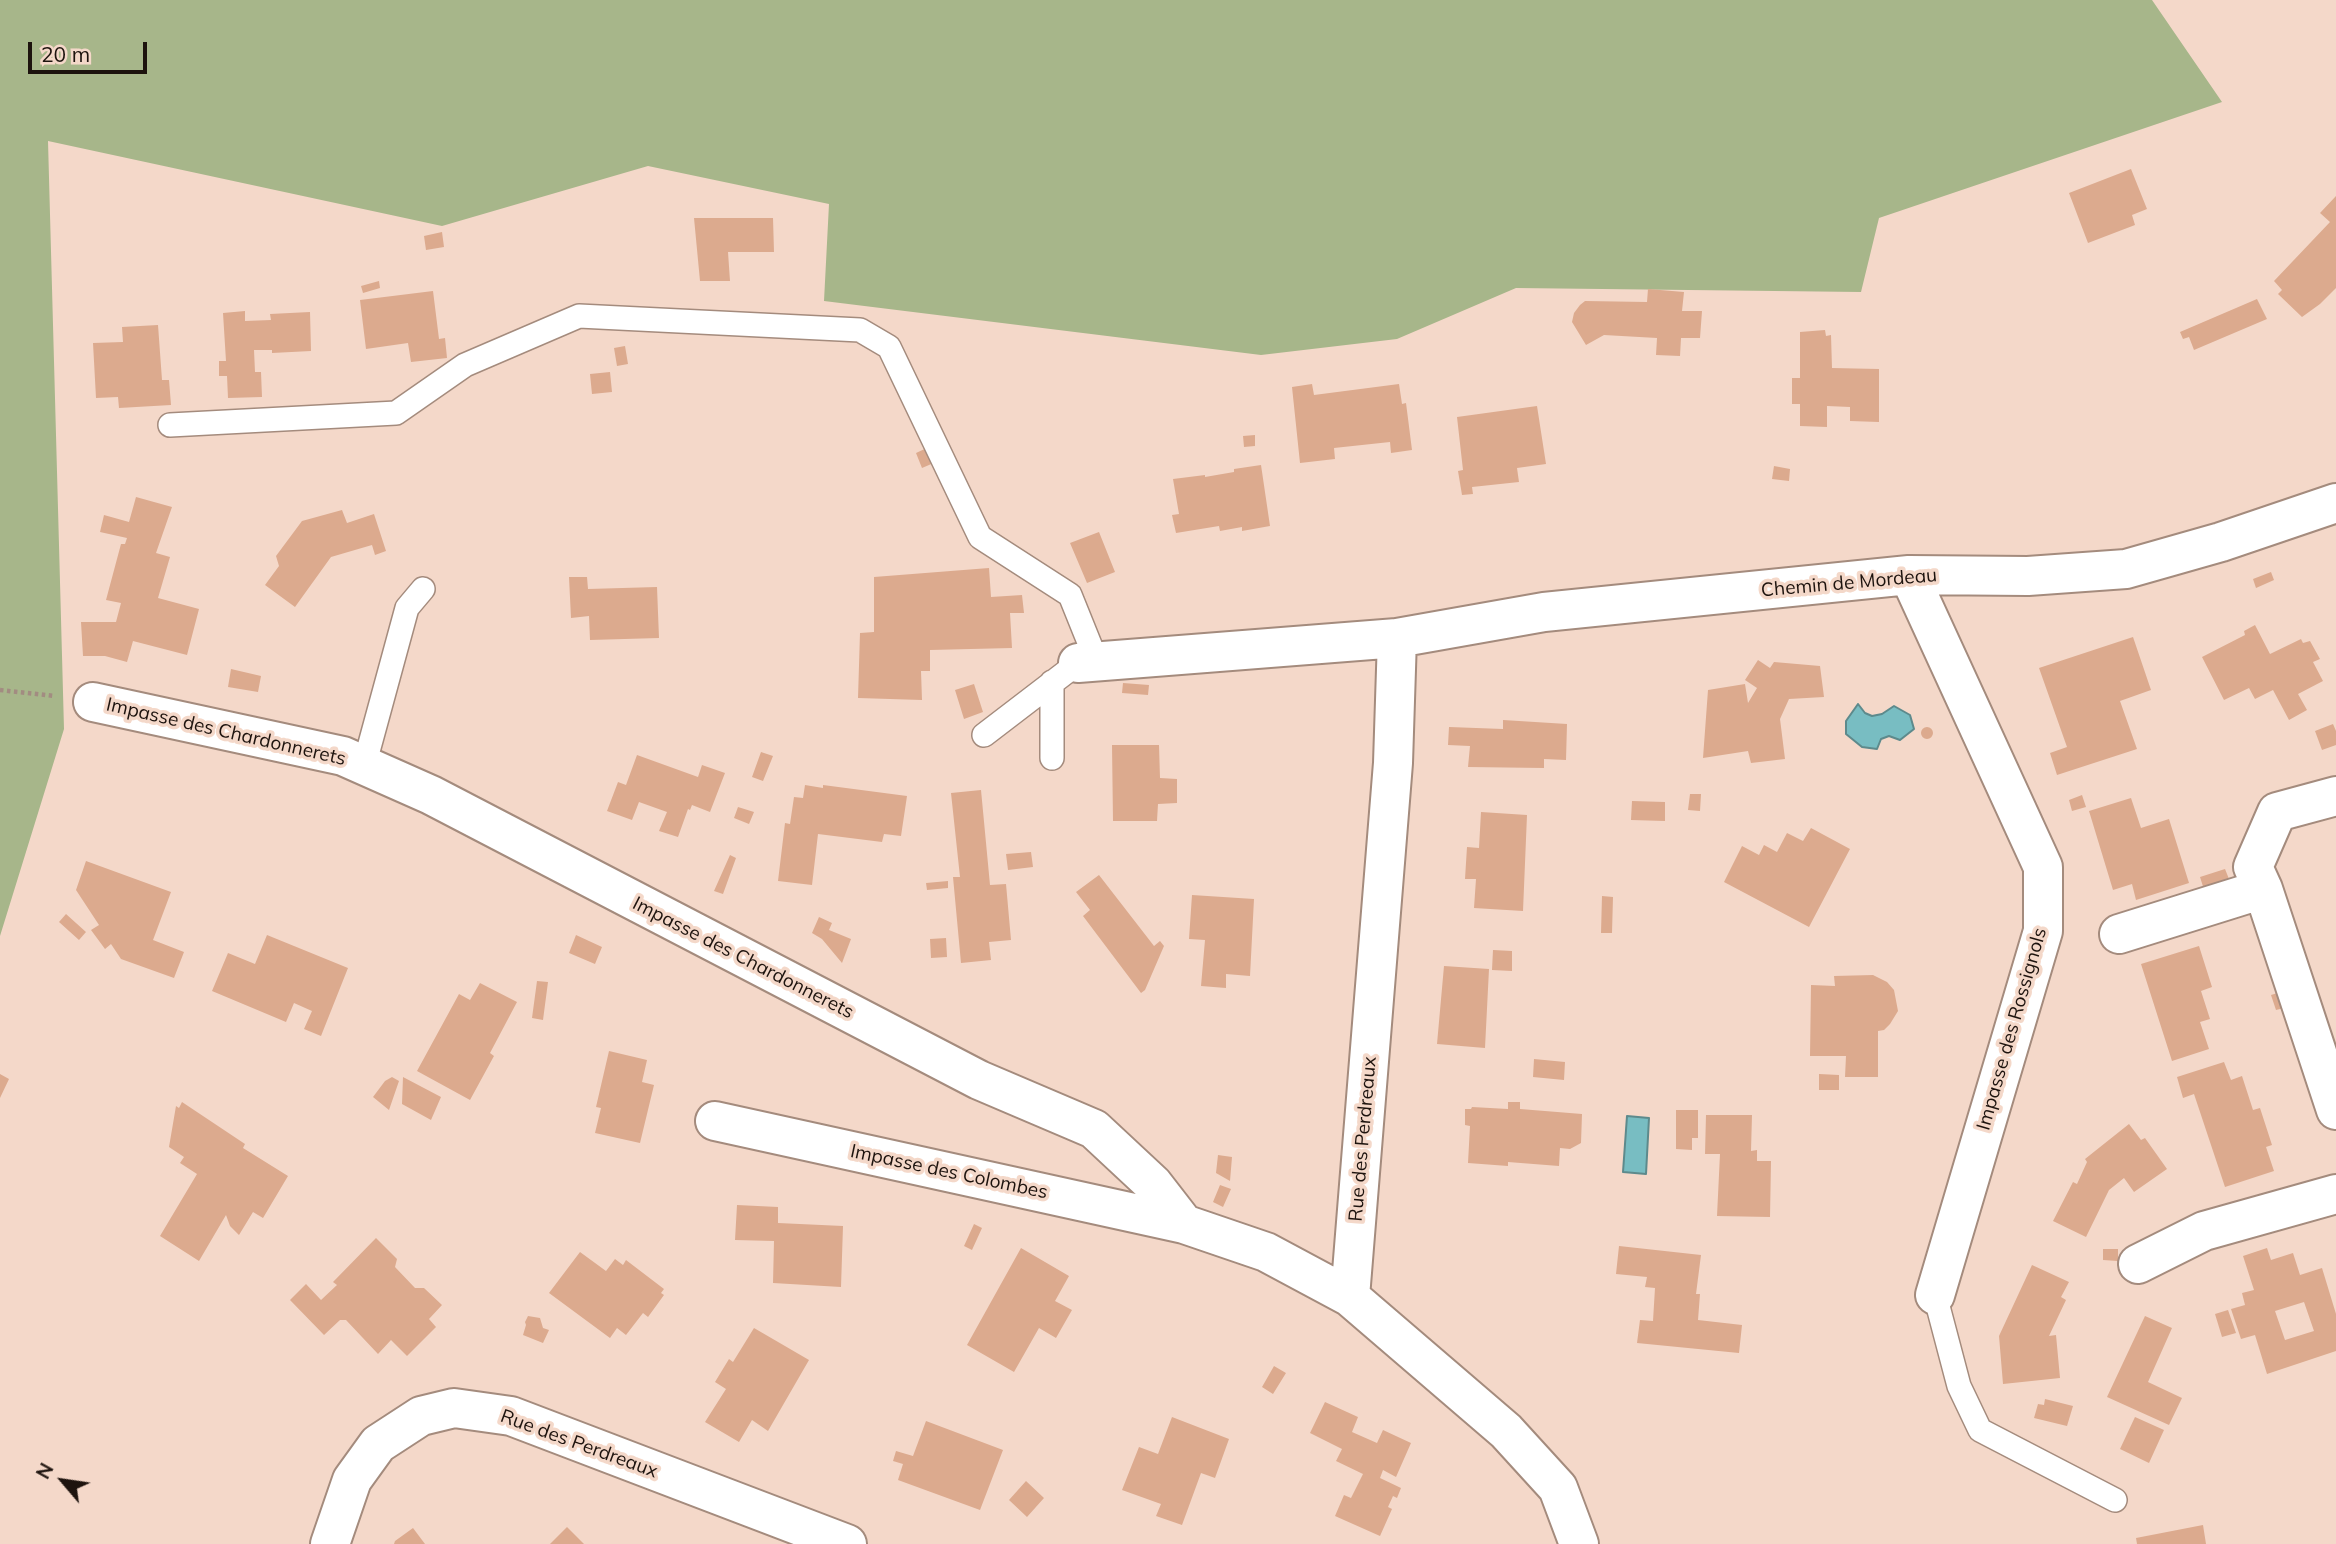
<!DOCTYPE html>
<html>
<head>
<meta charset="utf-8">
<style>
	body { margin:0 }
	#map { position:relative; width:2336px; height:1544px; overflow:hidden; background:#f4d8c9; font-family:Mulish,sans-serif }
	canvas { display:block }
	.north { position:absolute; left:28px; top:1446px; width:70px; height:70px; -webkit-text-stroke:5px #f4d8c9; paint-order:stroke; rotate:299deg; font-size:19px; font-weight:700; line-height:28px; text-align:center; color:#1d130e }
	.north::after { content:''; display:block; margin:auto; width:24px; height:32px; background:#1d130e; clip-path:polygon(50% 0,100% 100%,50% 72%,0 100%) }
	.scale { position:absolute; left:28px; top:42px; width:119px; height:32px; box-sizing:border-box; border:4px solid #1d130e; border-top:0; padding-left:9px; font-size:21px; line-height:24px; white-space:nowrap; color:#1d130e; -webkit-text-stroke:5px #f4d8c9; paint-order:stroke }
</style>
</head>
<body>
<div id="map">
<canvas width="2336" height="1544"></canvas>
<div class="north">N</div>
<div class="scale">20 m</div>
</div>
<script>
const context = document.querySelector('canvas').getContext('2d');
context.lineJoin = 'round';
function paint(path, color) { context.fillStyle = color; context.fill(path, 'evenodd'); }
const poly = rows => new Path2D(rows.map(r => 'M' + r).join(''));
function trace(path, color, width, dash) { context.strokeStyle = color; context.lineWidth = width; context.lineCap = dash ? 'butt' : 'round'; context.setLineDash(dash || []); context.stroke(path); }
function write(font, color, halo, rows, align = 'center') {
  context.font = font + ' Mulish,sans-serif'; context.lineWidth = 7; context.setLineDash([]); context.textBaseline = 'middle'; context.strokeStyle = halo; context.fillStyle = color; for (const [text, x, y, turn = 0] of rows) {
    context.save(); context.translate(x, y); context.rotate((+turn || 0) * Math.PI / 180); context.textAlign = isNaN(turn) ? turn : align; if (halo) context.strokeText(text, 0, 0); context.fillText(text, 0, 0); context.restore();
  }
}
const green = poly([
	[0,0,2152,0,2222,102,1879,218,1861,292,1516,288,1397,339,1261,355,824,301,829,204,648,166,442,226,48,141,64,729,0,936]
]);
const water = poly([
	[1858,704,1865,713,1872,716,1882,714,1894,706,1910,715,1914,729,1900,740,1889,736,1881,739,1877,749,1862,747,1846,734,1846,721,1858,704],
	[1627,1116,1649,1118,1646,1174,1623,1172,1627,1116]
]);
const building = poly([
	[2131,169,2147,209,2132,215,2135,225,2088,243,2069,193],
	[2336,196,2336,288,2320,304,2302,317,2278,294,2282,290,2274,281,2330,222,2320,213],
	[694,218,773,218,774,252,728,252,730,281,700,281],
	[442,232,444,247,426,250,424,236],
	[379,281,380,288,363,293,361,286],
	[1648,289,1684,292,1682,311,1702,311,1700,338,1681,338,1680,356,1656,355,1657,338,1604,335,1586,345,1572,322,1574,313,1580,305,1585,301,1647,302],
	[433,291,439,339,445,338,447,358,411,362,408,343,366,349,360,300],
	[2257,299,2267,319,2194,350,2189,337,2183,339,2180,332],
	[245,311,245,321,271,320,270,314,310,312,311,351,272,353,272,350,254,350,255,372,261,372,262,397,228,398,227,376,219,376,219,361,226,361,223,313],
	[158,325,162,380,169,380,171,405,119,408,118,397,96,398,93,343,123,342,122,327],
	[1825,330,1826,336,1831,335,1832,368,1879,369,1879,422,1850,421,1850,407,1827,406,1827,427,1800,426,1800,404,1792,404,1792,378,1800,378,1800,332],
	[625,346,628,364,617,366,614,348],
	[610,372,612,392,592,394,590,374],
	[1312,384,1314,395,1399,384,1402,404,1406,403,1412,450,1391,453,1390,442,1334,448,1335,459,1300,463,1292,387],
	[1537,406,1546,464,1517,468,1519,482,1472,487,1473,494,1462,495,1458,471,1463,470,1457,417],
	[1255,435,1255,446,1244,447,1243,436],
	[929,447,936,462,922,468,916,453],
	[1261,465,1270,526,1242,531,1242,527,1220,531,1219,526,1176,533,1172,515,1179,514,1173,479,1205,475,1205,477,1234,472,1234,469],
	[1774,466,1790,469,1789,481,1772,479],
	[136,497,172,507,156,553,170,557,158,598,199,609,187,655,133,641,127,662,105,656,83,656,81,622,116,622,121,603,106,600,121,544,125,544,127,538,100,532,104,515,129,522],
	[342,510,347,523,374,514,386,551,375,555,372,545,331,557,295,607,265,585,279,566,276,556,302,521],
	[1099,532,1115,572,1087,583,1070,543],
	[989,568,991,597,1022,595,1024,613,1010,613,1012,648,930,650,930,671,921,671,922,700,858,698,860,633,874,632,874,577],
	[2271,572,2274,580,2256,588,2253,579],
	[569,577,587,577,588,589,657,587,659,638,590,640,589,616,571,618],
	[2255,625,2270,654,2301,639,2303,643,2310,641,2320,659,2313,662,2323,681,2298,694,2307,710,2289,720,2273,690,2255,699,2249,688,2224,700,2202,657,2245,635,2244,631],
	[2133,637,2151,690,2120,701,2137,749,2057,775,2050,753,2067,747,2039,668],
	[1758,660,1770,668,1774,662,1820,666,1824,697,1789,699,1780,719,1785,759,1751,763,1748,751,1703,758,1708,690,1745,684,1748,703,1757,688,1745,680],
	[231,669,261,676,258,692,228,687],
	[1123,683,1149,685,1148,695,1122,693],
	[974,684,983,712,964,719,955,690],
	[1503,720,1567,724,1566,760,1544,759,1544,768,1468,767,1470,746,1448,745,1449,727,1503,729],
	[2333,724,2336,731,2336,745,2322,750,2315,731],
	'1921 733a6 6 0 1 1 12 0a6 6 0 1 1-12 0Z',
	[1112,745,1159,745,1160,778,1177,779,1177,803,1158,804,1157,821,1113,821],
	[761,752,773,756,763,781,752,777],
	[637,755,698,777,702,765,725,773,710,812,692,805,690,810,688,809,678,837,659,831,667,812,639,802,632,820,607,811,618,782,626,785],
	[805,785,823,788,823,785,907,796,901,836,884,834,882,842,818,834,812,885,778,881,785,823,790,824,794,797,803,798],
	[981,790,990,885,1006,884,1011,940,989,942,991,960,961,963,953,877,960,877,951,793],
	[1690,794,1701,794,1700,811,1688,810],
	[2082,795,2086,807,2072,811,2069,800],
	[2131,798,2141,828,2169,819,2189,883,2136,900,2132,884,2113,890,2089,811],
	[1632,801,1665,802,1665,821,1631,820],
	[738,807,754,812,749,824,734,818],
	[1481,812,1527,815,1523,911,1474,908,1476,879,1465,879,1467,847,1479,848],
	[1811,828,1850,849,1809,927,1724,882,1742,846,1759,855,1764,845,1777,852,1787,833,1803,841],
	[1031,852,1033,867,1008,870,1006,854],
	[730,855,736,858,723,894,714,891],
	[86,861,171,892,153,940,184,952,174,978,121,959,111,944,105,949,91,930,99,925,76,890],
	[2225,869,2229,879,2246,874,2207,899,2200,877],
	[1099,875,1154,946,1160,941,1164,946,1145,990,1141,993,1083,916,1090,910,1076,892],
	[948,881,948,888,927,890,926,883],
	[1192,895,1254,899,1250,976,1226,974,1226,988,1201,986,1205,940,1189,939],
	[1602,896,1613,897,1612,933,1601,933],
	[66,914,86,932,79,940,59,922],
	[819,917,832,923,829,930,851,939,842,963,822,939,812,933],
	[267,935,348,968,321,1036,304,1029,312,1011,294,1003,286,1022,212,991,228,953,255,964],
	[576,935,602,947,595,964,569,953],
	[946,938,947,957,931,958,930,939],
	[2199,946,2212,987,2201,991,2210,1019,2200,1022,2209,1049,2172,1061,2141,964],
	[1493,950,1512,951,1512,971,1492,970],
	[1444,966,1489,969,1485,1048,1437,1044],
	[1873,975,1887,982,1894,990,1898,1011,1890,1024,1884,1030,1878,1031,1878,1077,1845,1077,1846,1056,1810,1056,1811,985,1835,986,1834,976],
	[537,981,548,982,543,1020,532,1018],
	[480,983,517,1002,490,1053,494,1056,470,1100,417,1071,459,994,470,1000],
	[2284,991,2288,1007,2276,1010,2271,995],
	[609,1051,647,1060,642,1082,654,1085,640,1143,595,1133,601,1108,596,1107],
	[1534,1059,1565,1062,1564,1080,1533,1077],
	[2224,1062,2231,1080,2242,1076,2253,1110,2260,1108,2272,1145,2266,1147,2274,1171,2225,1187,2194,1094,2183,1098,2177,1077],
	[0,1074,9,1079,0,1098],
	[1819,1074,1839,1075,1839,1090,1819,1090],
	[392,1077,399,1081,389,1110,373,1097,385,1081],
	[403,1077,441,1097,431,1120,402,1104],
	[182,1102,245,1144,243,1148,288,1176,263,1218,253,1212,239,1235,230,1226,226,1215,199,1261,160,1236,197,1174,180,1163,184,1157,169,1147,176,1106,179,1108],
	[1508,1102,1520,1102,1520,1109,1582,1114,1581,1143,1570,1149,1560,1148,1559,1166,1508,1162,1508,1166,1468,1163,1470,1126,1465,1125,1465,1109,1471,1109,1472,1107,1508,1109],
	[1676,1110,1698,1110,1698,1138,1692,1138,1692,1150,1676,1149],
	[1706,1115,1752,1115,1751,1151,1757,1150,1757,1161,1771,1161,1770,1217,1717,1216,1720,1154,1705,1154],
	[2129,1124,2141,1140,2145,1138,2167,1169,2134,1192,2124,1178,2109,1190,2086,1237,2053,1221,2073,1182,2077,1184,2087,1162,2085,1159],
	[1218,1155,1232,1157,1230,1181,1216,1173],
	[1220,1185,1231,1189,1223,1207,1213,1202],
	[737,1205,778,1207,778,1223,843,1226,841,1287,773,1283,774,1241,735,1240],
	[974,1224,982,1228,972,1250,964,1246],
	[376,1238,397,1259,395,1267,415,1288,424,1288,442,1305,429,1319,436,1327,407,1356,391,1340,378,1354,346,1320,340,1320,324,1335,290,1300,306,1284,321,1300,337,1285,333,1282],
	[1619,1246,1701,1255,1696,1294,1700,1294,1698,1320,1742,1325,1739,1353,1637,1343,1640,1320,1653,1321,1655,1288,1645,1287,1647,1277,1616,1274],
	[1021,1248,1069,1276,1055,1301,1072,1310,1056,1338,1039,1328,1014,1372,967,1345],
	[2267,1248,2271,1260,2293,1253,2300,1275,2322,1268,2336,1314,2336,1351,2267,1374,2255,1335,2241,1339,2231,1309,2245,1305,2242,1293,2254,1290,2243,1256],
	[2304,1302,2314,1331,2285,1340,2275,1311],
	[2103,1249,2118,1249,2118,1261,2103,1260],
	[580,1252,606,1271,615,1259,623,1265,626,1260,664,1289,661,1293,664,1295,648,1317,643,1313,626,1335,617,1328,610,1338,549,1293],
	[2032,1265,2069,1282,2061,1297,2066,1300,2049,1336,2056,1335,2060,1378,2003,1384,1999,1336],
	[2228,1310,2236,1333,2222,1337,2215,1314],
	[528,1316,540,1318,543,1328,549,1330,543,1343,523,1335,526,1325,525,1322],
	[2145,1316,2172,1328,2148,1382,2182,1398,2169,1425,2107,1397],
	[754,1328,809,1360,768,1431,752,1420,739,1442,705,1422,726,1389,715,1382,729,1359,733,1362],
	[1274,1366,1286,1373,1273,1394,1262,1387],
	[2045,1399,2073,1406,2067,1426,2034,1418,2038,1404,2044,1405],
	[1325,1402,1358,1417,1352,1432,1377,1443,1383,1430,1411,1443,1396,1477,1383,1470,1380,1478,1401,1488,1397,1498,1393,1496,1388,1507,1392,1509,1380,1536,1335,1516,1344,1495,1351,1498,1363,1474,1336,1461,1342,1449,1310,1433],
	[1172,1417,1229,1439,1215,1478,1201,1473,1182,1525,1156,1516,1161,1504,1122,1490,1139,1447,1158,1454],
	[2135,1417,2164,1430,2149,1463,2120,1449],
	[926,1421,1003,1450,980,1510,898,1480,903,1464,893,1461,896,1451,913,1456],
	[1026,1481,1044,1498,1027,1517,1009,1500],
	[2203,1525,2206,1544,2137,1544,2136,1538],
	[567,1527,584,1544,550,1544],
	[413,1528,425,1544,394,1544,395,1541]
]);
const path = poly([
	[0,690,55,696]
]);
const service = poly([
	[170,425,396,413,465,365,579,316,860,330,889,347,980,537,1070,595,1097,662],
	[984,735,1078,663],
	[1052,758,1052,682],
	[364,766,407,608,423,589],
	[1935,1295,1959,1386,1980,1430,2115,1500]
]);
const minor = poly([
	[1909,575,2043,867,2043,931,1935,1295],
	[1397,638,1393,763,1350,1297,1506,1431,1558,1488,1579,1544],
	[1078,663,1397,638,1544,612,1909,575,2028,576,2126,569,2221,542,2336,503],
	[93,702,343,756,431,795,979,1080,1094,1129,1153,1184,1184,1224,1266,1252,1350,1297],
	[2336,796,2277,812,2253,867,2263,889,2336,1110],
	[2119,934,2263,889],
	[715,1121,1184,1224],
	[2138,1264,2204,1231,2336,1194],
	[330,1544,352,1480,378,1444,421,1416,454,1408,511,1416,847,1544]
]);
const streetNames = [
	["Chemin de Mordeau",1849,583,-5],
	["Impasse des Chardonnerets",226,732,13],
	["Impasse des Chardonnerets",743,958,27],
	["Impasse des Rossignols",2012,1029,-74],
	["Rue des Perdreaux",1363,1139,-85],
	["Impasse des Colombes",949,1172,12],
	["Rue des Perdreaux",579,1444,20]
];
paint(green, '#a7b68a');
paint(water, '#78bdc2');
trace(water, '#5d8a8c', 2);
paint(building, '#dcaa8e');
trace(service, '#a48b7d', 26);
trace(minor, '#a48b7d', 42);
trace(path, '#a28c81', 4.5, [3.5, 3.5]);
trace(service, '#fff', 23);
trace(minor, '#fff', 38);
write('19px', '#1d130e', '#f4d8c9', streetNames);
</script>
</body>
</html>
